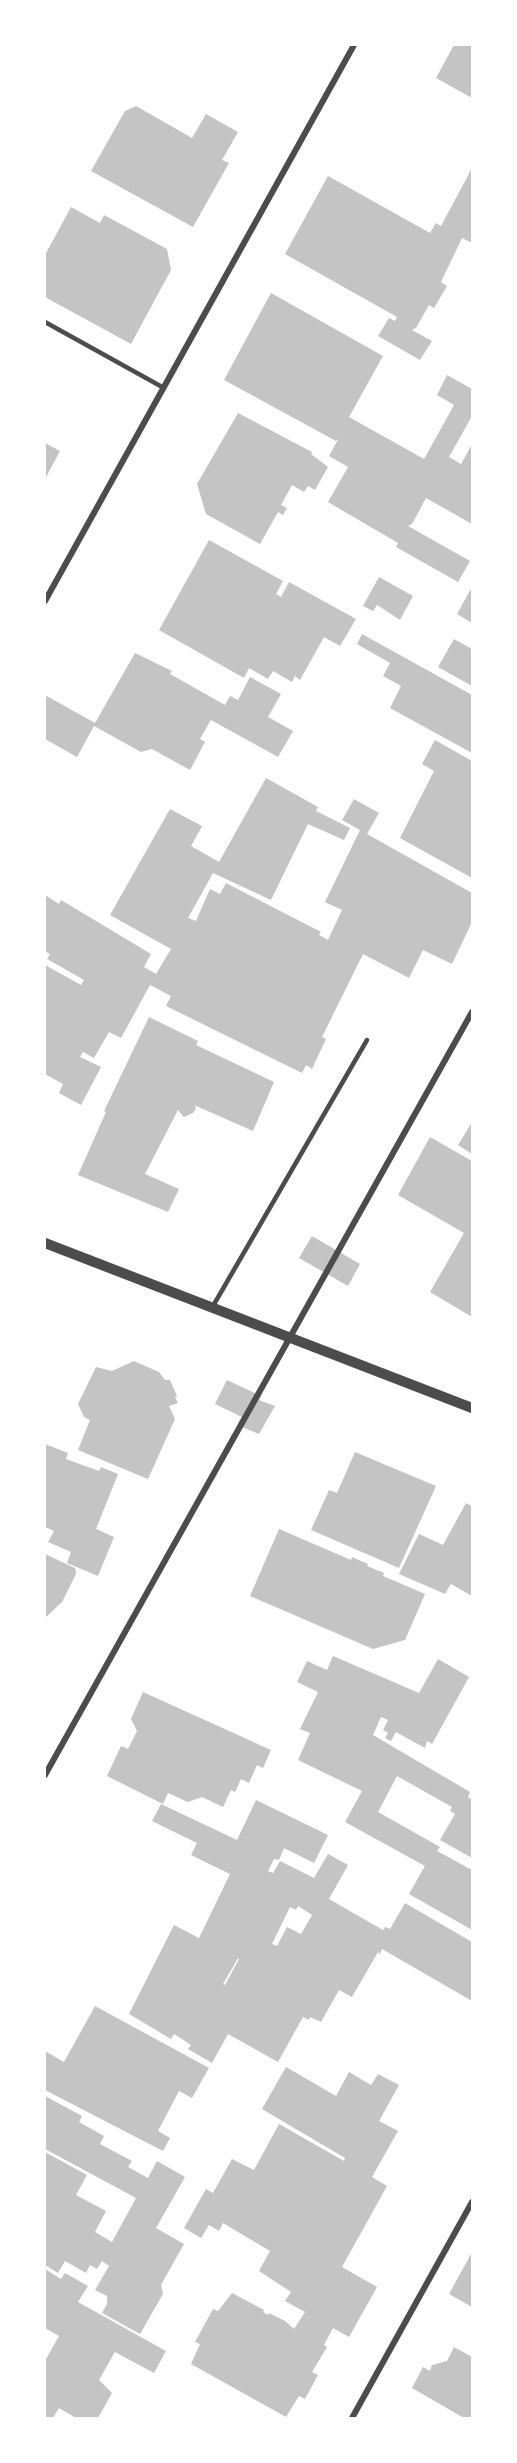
<!DOCTYPE html>
<html>
<head>
<meta charset="utf-8">
<style>
	body { margin:0 }
	#map { position:relative; width:517px; height:2463px; overflow:hidden; background:#fff; font-family:Overpass,sans-serif }
	canvas { display:block }
	.frame { position:absolute; inset:0; border:46px solid #fff; pointer-events:none }
</style>
</head>
<body>
<div id="map">
<canvas width="517" height="2463"></canvas>
<div class="frame"></div>
</div>
<script>
const context = document.querySelector('canvas').getContext('2d');
context.lineJoin = 'round';
function paint(path, color) { context.fillStyle = color; context.fill(path, 'evenodd'); }
const poly = rows => new Path2D(rows.map(r => 'M' + r).join(''));
function trace(path, color, width, dash) { context.strokeStyle = color; context.lineWidth = width; context.lineCap = dash ? 'butt' : 'round'; context.setLineDash(dash || []); context.stroke(path); }
const building = poly([
	[454,45,472,45,472,98,436,78],
	[136,106,192,138,206,114,238,132,222,160,229,163,193,227,91,171,125,111],
	[472,168,472,243,462,238,441,282,447,286,434,308,429,305,416,328,412,330,432,341,420,360,378,336,389,318,395,321,397,317,285,254,328,176,430,233,436,223,441,226],
	[71,207,100,223,104,215,167,249,171,270,131,344,45,297,45,255],
	[271,293,383,356,349,417,424,459,454,405,437,395,447,375,472,389,472,416,449,457,461,464,472,444,472,524,426,498,412,524,408,526,470,561,458,582,396,547,398,543,328,502,348,467,329,456,339,438,336,441,224,380],
	[238,413,312,452,311,454,328,467,315,490,308,486,304,492,292,485,281,505,287,508,283,515,278,512,260,544,206,514,197,484],
	[45,443,60,451,45,479],
	[209,540,283,581,276,594,281,597,289,582,356,619,340,646,324,637,300,680,295,676,292,682,273,671,268,679,249,668,244,678,159,630],
	[379,577,413,596,400,620,377,605,373,611,363,606],
	[472,587,472,623,457,614],
	[362,634,472,695,472,753,390,708,401,686,383,676,390,663,357,644],
	[454,639,472,649,472,686,438,667],
	[135,653,172,671,170,674,225,705,230,696,238,700,250,677,281,694,268,717,293,731,278,757,211,720,200,739,205,742,190,770,152,749,141,752,94,726,77,757,45,739,45,695,95,723],
	[435,740,472,761,472,878,400,838,434,771,422,764],
	[266,778,318,807,316,811,350,828,344,840,308,824,271,900,213,873,188,918,196,921,210,889,220,894,226,883,321,932,319,935,328,940,342,910,325,902,360,830,342,820,354,799,379,813,367,834,472,893,472,922,452,964,423,950,409,978,363,954,322,1037,326,1039,312,1069,306,1065,302,1073,166,1006,171,996,150,985,121,1038,109,1032,94,1058,83,1052,80,1057,101,1067,81,1105,59,1093,63,1084,45,1074,45,965,81,985,84,980,47,959,50,954,45,951,45,895,59,904,61,900,151,954,144,967,156,974,171,949,110,915,170,809,202,826,191,846,219,862],
	[149,1017,198,1041,196,1045,274,1082,253,1131,194,1105,196,1108,193,1113,184,1117,178,1110,145,1174,179,1189,168,1212,78,1175,106,1112,104,1111],
	[472,1122,472,1154,458,1145],
	[430,1137,472,1161,472,1317,430,1292,464,1233,398,1195],
	[312,1236,360,1264,348,1286,299,1258],
	[134,1361,159,1372,165,1380,170,1380,177,1396,175,1397,178,1403,169,1406,175,1419,148,1479,78,1450,90,1420,84,1417,78,1404,96,1367,112,1371],
	[227,1380,261,1396,259,1400,275,1406,259,1434,242,1427,246,1419,215,1404],
	[45,1444,68,1453,66,1459,99,1471,101,1467,118,1474,96,1529,114,1537,98,1576,67,1563,71,1552,48,1542,54,1531,45,1527],
	[355,1452,436,1486,399,1568,311,1530,329,1490,337,1493],
	[466,1503,472,1506,472,1596,451,1584,445,1594,399,1574,419,1534,443,1545],
	[279,1529,351,1560,352,1557,368,1564,367,1566,384,1573,383,1576,425,1594,405,1640,373,1649,250,1596],
	[45,1554,75,1568,76,1574,62,1602,45,1618],
	[333,1656,419,1693,438,1659,469,1677,432,1744,427,1741,425,1748,396,1732,391,1741,385,1738,388,1733,383,1730,388,1720,381,1717,373,1735,470,1792,468,1797,472,1800,472,1858,440,1840,455,1814,450,1811,452,1807,397,1776,378,1812,440,1847,437,1851,472,1870,472,1930,409,1894,425,1866,345,1822,362,1791,298,1760,310,1733,300,1729,318,1692,297,1682,307,1661,327,1670],
	[143,1692,271,1750,263,1768,257,1765,249,1783,241,1779,235,1792,231,1790,223,1807,202,1797,188,1802,168,1793,163,1804,107,1776,121,1746,128,1749,137,1731,131,1719],
	[256,1800,328,1835,314,1863,284,1848,279,1860,274,1859,268,1871,273,1873,280,1861,314,1878,328,1854,348,1865,329,1899,383,1930,385,1927,390,1929,405,1903,472,1942,472,2001,382,1949,380,1954,378,1952,352,1997,339,1990,321,2022,310,2017,309,2020,303,2017,278,2062,228,2034,212,2063,188,2049,191,2045,174,2034,171,2039,129,2014,174,1925,199,1938,230,1874,191,1855,197,1843,152,1821,161,1804,237,1840],
	[298,1906,312,1915,301,1934,287,1927,277,1946,272,1944,290,1907,296,1910],
	[238,1958,239,1959,225,1985,223,1984],
	[95,2006,209,2068,192,2098,179,2091,158,2131,170,2138,163,2151,45,2090,45,2051,64,2062],
	[286,2067,336,2096,349,2072,371,2085,378,2074,399,2085,379,2121,398,2131,372,2177,387,2186,342,2267,377,2287,349,2337,333,2328,324,2345,327,2347,312,2372,318,2375,305,2399,299,2396,286,2417,191,2364,200,2344,195,2342,213,2309,218,2311,232,2293,264,2310,263,2312,268,2315,269,2313,285,2321,294,2329,305,2312,285,2301,291,2292,259,2271,270,2251,223,2223,219,2231,209,2225,201,2238,184,2228,206,2189,213,2193,232,2159,254,2170,279,2124,344,2161,345,2158,262,2109],
	[45,2096,82,2116,79,2122,104,2136,100,2144,132,2161,128,2167,148,2178,157,2161,185,2177,156,2228,184,2244,161,2285,163,2294,140,2334,102,2313,107,2304,107,2296,95,2290,109,2266,102,2261,97,2269,90,2265,86,2273,65,2261,58,2273,45,2265,45,2152,87,2175,76,2195,106,2211,95,2232,112,2242,136,2198,45,2149],
	[472,2252,472,2307,449,2294],
	[45,2269,61,2279,65,2273,88,2286,78,2302,166,2351,154,2373,115,2352,99,2380,112,2393,98,2418,76,2418,59,2408,53,2418,45,2418,45,2361,59,2336,45,2328],
	[454,2347,472,2357,472,2418,464,2418,412,2388,423,2367,430,2371,432,2365,447,2361]
]);
const service = poly([
	[45,322,164,388],
	[213,1306,367,1040]
]);
const minor = poly([
	[45,601,354,45],
	[45,1775,472,1012],
	[352,2418,472,2202]
]);
const tertiary = poly([
	[45,1243,472,1408]
]);
paint(building, '#c4c4c4');
trace(service, '#4c4c4c', 4.5);
trace(minor, '#4c4c4c', 6);
trace(tertiary, '#4c4c4c', 10);
</script>
</body>
</html>
